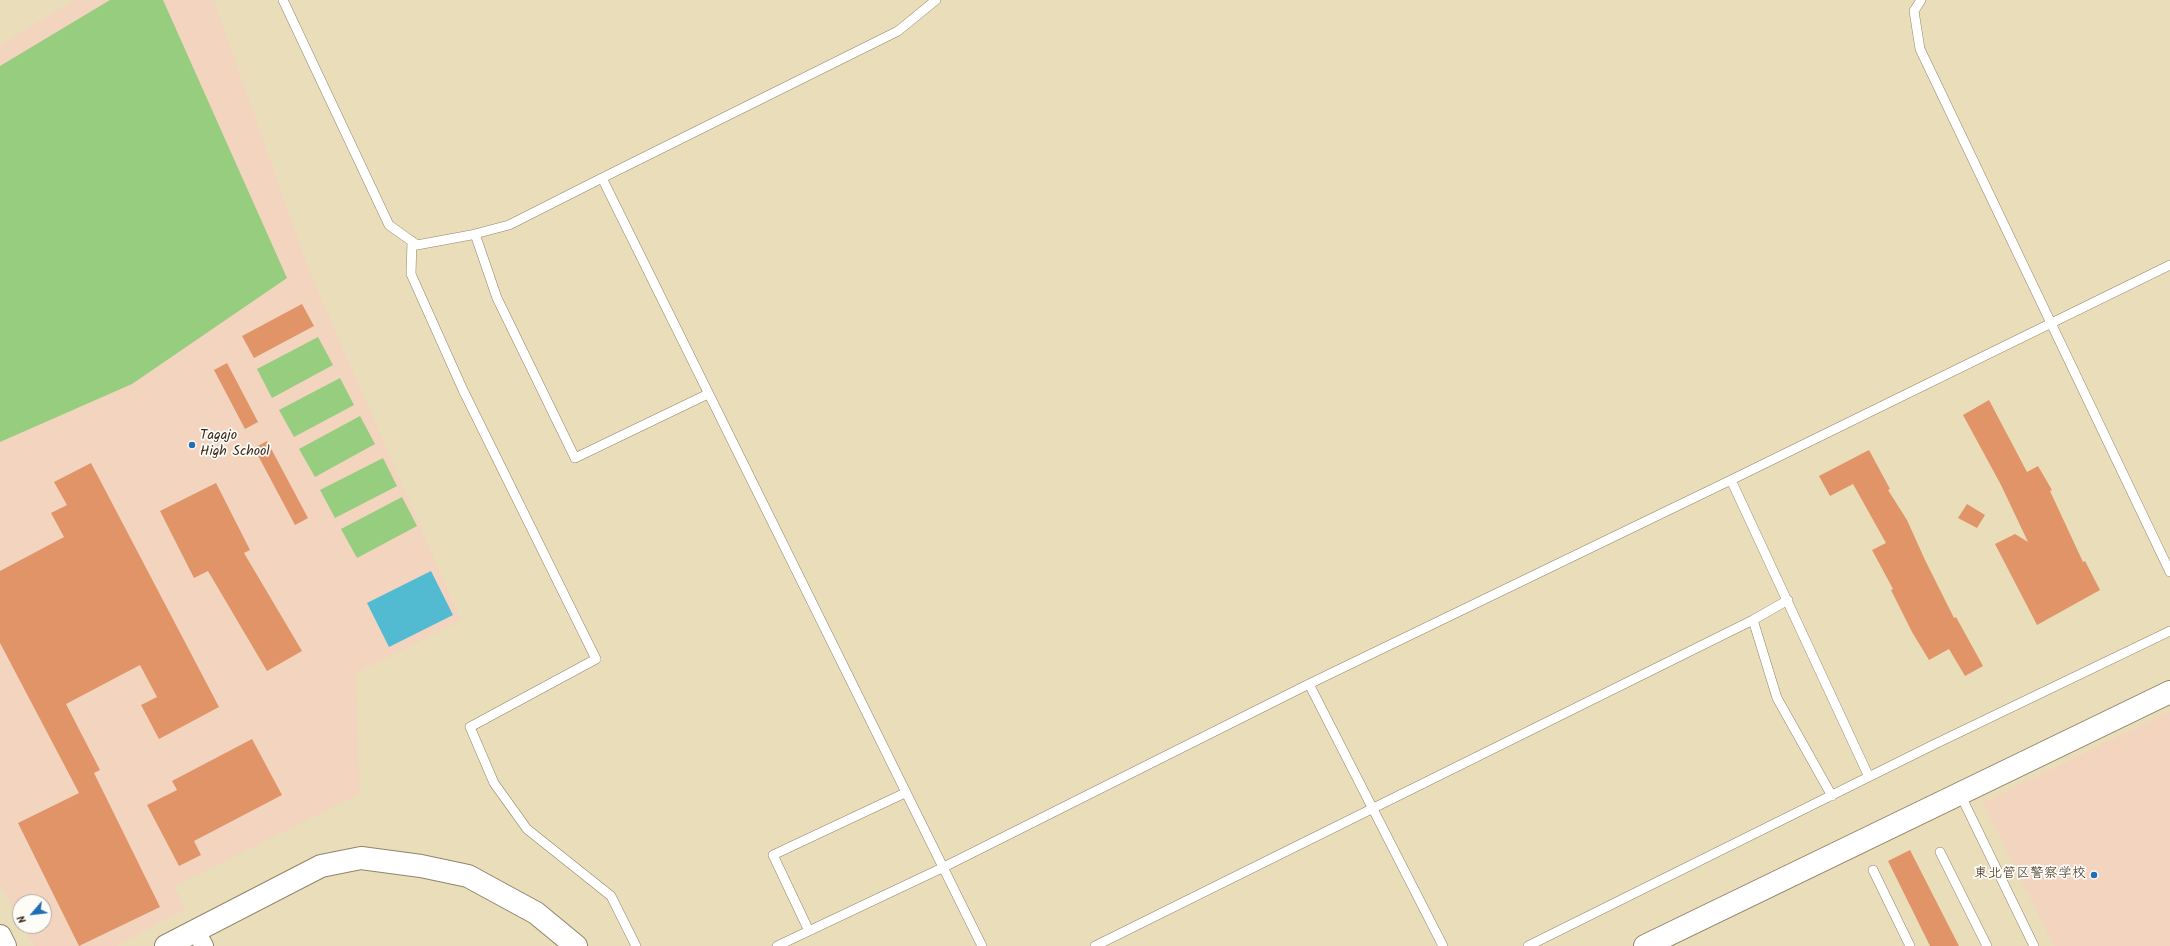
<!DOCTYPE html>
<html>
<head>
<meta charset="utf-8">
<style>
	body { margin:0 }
	#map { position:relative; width:2170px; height:946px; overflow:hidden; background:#e9deb9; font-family:Kalam,sans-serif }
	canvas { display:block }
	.north { position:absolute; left:12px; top:894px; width:40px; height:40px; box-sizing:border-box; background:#fdfcf7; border:1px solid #afa8a0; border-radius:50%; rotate:242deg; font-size:11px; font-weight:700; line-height:16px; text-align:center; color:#3b2a1e }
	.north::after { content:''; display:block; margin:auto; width:14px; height:18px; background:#1f6fb2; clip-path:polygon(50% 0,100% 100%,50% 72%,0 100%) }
</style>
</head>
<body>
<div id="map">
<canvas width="2170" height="946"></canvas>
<div class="north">N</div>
</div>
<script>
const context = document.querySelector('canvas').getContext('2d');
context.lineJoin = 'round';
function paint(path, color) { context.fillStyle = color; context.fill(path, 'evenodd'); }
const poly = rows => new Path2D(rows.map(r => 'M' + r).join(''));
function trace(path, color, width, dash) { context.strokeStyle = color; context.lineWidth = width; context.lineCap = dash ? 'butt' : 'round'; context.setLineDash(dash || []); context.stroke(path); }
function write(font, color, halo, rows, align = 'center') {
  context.font = font + ' Kalam,"Klee One",sans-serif'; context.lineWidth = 3.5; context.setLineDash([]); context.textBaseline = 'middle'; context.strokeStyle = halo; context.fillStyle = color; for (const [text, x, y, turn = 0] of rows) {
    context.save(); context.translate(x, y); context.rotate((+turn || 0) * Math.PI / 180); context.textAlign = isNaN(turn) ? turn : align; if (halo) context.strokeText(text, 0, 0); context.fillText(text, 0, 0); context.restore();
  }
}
const built = poly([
	[74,0,214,0,309,270,461,620,356,674,360,793,174,887,186,909,117,946,34,946,22,926,44,926,44,902,20,902,20,922,0,886,0,45],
	[2170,711,2170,946,2054,946,1983,803]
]);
const green = poly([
	[110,0,163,0,287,278,132,384,0,442,0,66],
	[318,337,333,365,272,398,257,369],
	[340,378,354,405,294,437,279,410],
	[360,416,375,444,315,477,299,449],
	[383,458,397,486,335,518,320,490],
	[402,497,417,526,357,558,341,529]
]);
const water = poly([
	[431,571,453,615,389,647,367,603]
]);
const building = poly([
	[302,304,314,326,254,358,242,336],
	[227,363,258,422,245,429,214,370],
	[1989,400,2027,472,2038,466,2052,490,2050,491,2083,562,2085,561,2100,590,2037,625,1995,544,2015,534,2028,542,2001,485,1963,415],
	[267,441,308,518,295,525,254,448],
	[1869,450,1890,489,1888,490,1907,520,1925,560,1954,618,1956,617,1983,666,1965,676,1949,649,1929,660,1912,632,1891,590,1893,589,1872,550,1886,543,1853,484,1830,496,1819,476],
	[91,463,219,707,159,739,141,705,157,697,140,665,66,704,100,770,94,773,160,907,79,946,18,823,79,793,0,643,0,571,64,537,51,513,67,505,54,482],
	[216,483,250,550,244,553,302,651,267,671,208,571,194,578,160,511],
	[1967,504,1985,515,1977,528,1958,518],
	[252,739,282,795,194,841,201,855,179,866,147,805,177,790,172,781],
	[1910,850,1959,946,1930,946,1888,861]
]);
const lane = poly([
	[283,0,389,225,417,245,471,235,509,225,602,178],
	[936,0,898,31,602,178,982,946],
	[1921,0,1914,11,1920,49,2170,572],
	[475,234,497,298,575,458,708,394],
	[412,241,411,274,463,390,596,659,470,727,494,783,527,829,611,896,636,946],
	[1731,480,1869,777],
	[1788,600,1753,620,1777,698,1832,796],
	[1309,684,1443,946],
	[1960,794,2034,946],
	[1940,852,1987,946],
	[1873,870,1910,946],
	[809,931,773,855,905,793],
	[777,946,942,868,1309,684,1731,480,2170,265],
	[1095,946,1753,620],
	[1528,946,1933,745,2170,631]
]);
const street = poly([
	[196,931,204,946]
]);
const secondary = poly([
	[166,946,321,866,361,858,421,866,468,876,536,913,576,946],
	[1645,946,2170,692]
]);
const primary = poly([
	[0,936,5,946]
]);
const markers = [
	[192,445,4,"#1f6fb2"],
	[2094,875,4,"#1f6fb2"]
];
const poiNames = [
	["Tagajo",200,437],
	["High School",200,453],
	["東北管区警察学校",2086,875,"right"]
];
paint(built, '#f3d4bf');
paint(green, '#96cd7f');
paint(water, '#53bbd1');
paint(building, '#e09467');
trace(lane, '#92846c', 10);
trace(street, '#92846c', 20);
trace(secondary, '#92846c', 24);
trace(primary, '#92846c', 24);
trace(lane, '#fff', 9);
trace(street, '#fff', 18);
trace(secondary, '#fff', 22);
trace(primary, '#fff', 22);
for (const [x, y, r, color] of markers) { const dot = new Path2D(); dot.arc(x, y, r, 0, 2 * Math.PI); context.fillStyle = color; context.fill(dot); trace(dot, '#fdfcf7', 1.5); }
write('14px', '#3b2a1e', '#fdfcf7', poiNames, 'left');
</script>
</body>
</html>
